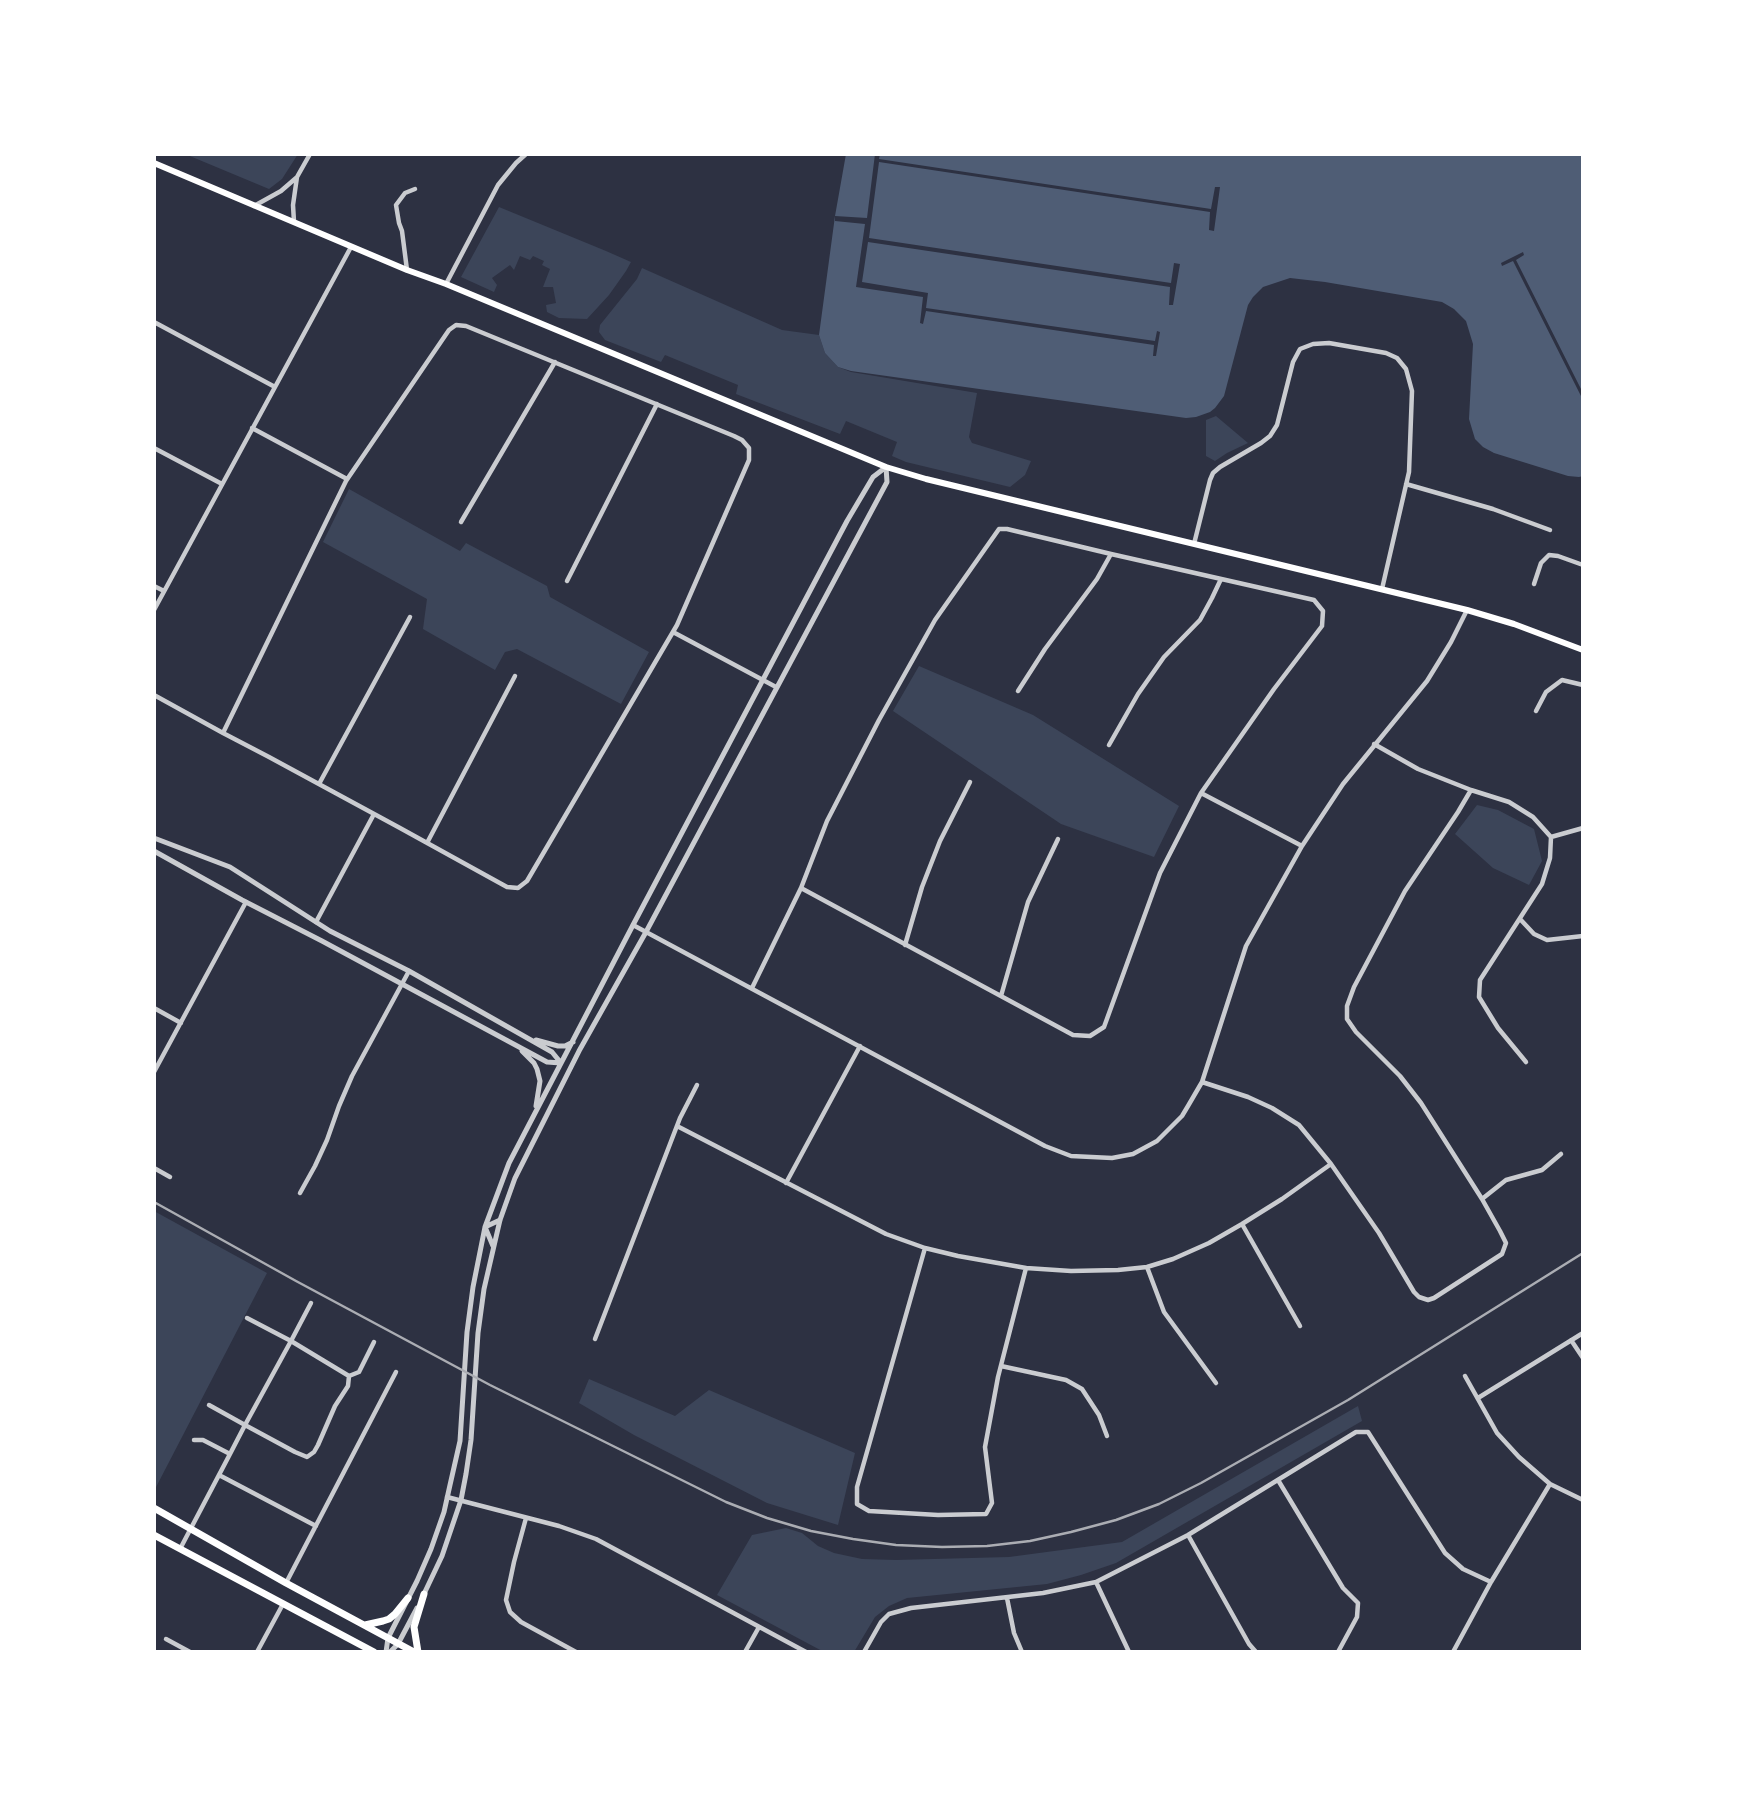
<!DOCTYPE html>
<html>
<head>
<meta charset="utf-8">
<style>
	body { margin:0 }
	#map { position:relative; width:1737px; height:1806px; overflow:hidden; background:#2d3142; font-family:Signika,sans-serif }
	canvas { display:block }
	.frame { position:absolute; inset:0; border:156px solid #fff; pointer-events:none }
</style>
</head>
<body>
<div id="map">
<canvas width="1737" height="1806"></canvas>
<div class="frame"></div>
</div>
<script>
const context = document.querySelector('canvas').getContext('2d');
context.lineJoin = 'round';
function paint(path, color) { context.fillStyle = color; context.fill(path, 'evenodd'); }
const poly = rows => new Path2D(rows.map(r => 'M' + r).join(''));
function trace(path, color, width, dash) { context.strokeStyle = color; context.lineWidth = width; context.lineCap = dash ? 'butt' : 'round'; context.setLineDash(dash || []); context.stroke(path); }
const green = poly([
	[185,154,298,154,282,179,269,189],
	[499,207,606,251,631,262,626,271,609,295,587,319,559,318,547,312,546,305,556,303,553,287,543,287,550,269,542,265,544,261,533,256,530,260,520,256,514,270,510,265,492,278,497,285,494,292,461,277],
	[642,268,782,330,819,335,825,353,838,367,851,372,977,393,969,437,972,443,1031,461,1025,475,1010,487,906,462,892,456,897,442,846,421,840,434,736,394,738,385,665,355,661,362,605,340,599,332,600,325,637,279],
	[1216,416,1248,443,1227,453,1215,461,1206,456,1206,420],
	[349,489,460,551,466,543,547,586,550,597,649,652,621,704,517,649,505,652,495,670,423,629,427,599,323,542],
	[919,666,1033,715,1179,806,1154,857,1061,824,893,711],
	[1477,805,1498,810,1534,829,1542,861,1529,885,1493,868,1455,834],
	[154,1211,267,1273,154,1491],
	[589,1379,675,1416,709,1390,855,1453,838,1525,767,1503,634,1435,579,1403],
	[1358,1406,1362,1421,1116,1563,1081,1575,1047,1584,907,1598,889,1606,875,1617,854,1652,824,1652,717,1595,752,1535,786,1528,802,1533,818,1546,834,1553,862,1559,896,1560,1009,1557,1122,1542]
]);
const water = poly([
	[846,154,1583,154,1583,476,1579,477,1568,476,1494,453,1483,447,1475,439,1469,419,1473,344,1466,321,1454,309,1442,302,1325,282,1290,278,1263,287,1253,297,1248,305,1224,396,1215,408,1210,412,1196,417,1186,418,851,371,838,367,825,353,819,335,835,216]
]);
const pier = poly([
	[875,154,880,154,879,159,1211,209,1215,187,1220,187,1214,231,1209,230,1210,212,879,162,869,238,1171,283,1174,263,1180,264,1173,305,1169,305,1170,287,868,242,862,282,928,293,926,308,1155,341,1157,331,1160,332,1156,356,1153,356,1154,345,926,311,923,324,920,323,923,297,856,287,865,224,835,221,835,216,867,218],
	[1523,252,1524,255,1516,260,1583,393,1583,400,1513,261,1502,266,1501,263]
]);
const minor = poly([
	[254,206,281,191,296,178],
	[294,222,293,205,297,177,310,154],
	[407,270,402,231,399,223,396,205,405,193,415,189],
	[446,284,498,185,516,163,526,154],
	[154,322,275,387],
	[252,428,347,479],
	[154,448,222,484],
	[1406,484,1493,509,1550,530],
	[461,522,555,362],
	[1194,544,1210,480,1213,473,1220,467,1261,443,1270,436,1277,425,1293,362,1300,349,1313,344,1329,343,1386,353,1397,358,1406,369,1412,391,1409,472,1382,589],
	[567,581,657,404],
	[1534,584,1541,563,1549,555,1558,556,1583,565],
	[154,586,164,591],
	[154,610,351,247],
	[673,632,776,687],
	[1018,691,1045,649,1097,579,1111,554],
	[154,695,223,733,269,757,400,828,507,887,518,888,527,881,677,625,749,460,749,448,742,440,734,436,466,326,456,325,449,330,346,481,223,733],
	[1536,711,1546,692,1562,680,1583,685],
	[1374,744,1418,769,1471,790,1509,802,1533,817,1551,837,1550,858,1542,884,1480,980,1479,997,1498,1028,1526,1062],
	[1109,745,1138,694,1164,657,1200,620,1212,598,1221,579],
	[319,784,410,617],
	[1201,793,1302,846],
	[1551,837,1583,828],
	[427,843,515,676],
	[1520,919,1534,934,1547,940,1583,936],
	[316,922,374,814],
	[633,925,1045,1146,1071,1156,1112,1158,1133,1154,1157,1141,1182,1116,1188,1106,1202,1082,1246,946,1302,846,1343,784,1427,681,1451,642,1467,610],
	[905,945,922,887,940,841,970,782],
	[752,988,801,888,827,821,879,720,935,620,999,529,1007,529,1111,554,1314,600,1323,611,1322,626,1274,689,1201,793,1160,873,1104,1027,1090,1036,1073,1035,801,888],
	[1001,996,1028,902,1058,839],
	[154,1008,181,1023],
	[154,1072,246,902],
	[1202,1082,1248,1097,1272,1108,1299,1125,1331,1164,1379,1233,1414,1292,1419,1297,1428,1300,1434,1298,1502,1254,1506,1243,1500,1231,1482,1199,1421,1103,1400,1076,1356,1032,1347,1019,1347,1006,1354,987,1405,891,1458,812,1471,790],
	[677,1126,886,1234,925,1248,958,1256,1026,1268,1071,1271,1118,1270,1147,1267,1173,1259,1209,1243,1242,1224,1282,1199,1331,1164],
	[154,1168,170,1177],
	[786,1183,860,1046],
	[300,1193,315,1166,327,1140,339,1106,352,1076,409,971],
	[1482,1199,1506,1180,1542,1170,1561,1154],
	[1242,1224,1300,1326],
	[925,1248,857,1487,857,1504,869,1511,938,1515,986,1514,992,1503,985,1447,998,1377,1026,1268],
	[1147,1267,1164,1312,1216,1383],
	[247,1318,291,1341,311,1303],
	[595,1339,680,1118,697,1085],
	[1571,1340,1583,1358],
	[1001,1366,1066,1380,1082,1389,1099,1415,1107,1436],
	[349,1376,359,1372,374,1342],
	[1465,1376,1497,1433,1519,1457,1550,1484,1583,1500],
	[1478,1398,1583,1333],
	[194,1440,203,1440,230,1454],
	[219,1475,316,1526],
	[1278,1480,1343,1588,1358,1603,1357,1617,1338,1652],
	[447,1497,559,1526,596,1539,806,1652],
	[526,1518,514,1562,506,1600,510,1612,521,1622,576,1652],
	[1188,1535,1249,1644,1256,1652],
	[180,1549,230,1454,245,1425,291,1341,349,1376,348,1386,335,1406,318,1445,314,1452,307,1457,295,1452,245,1425,209,1405],
	[1096,1582,1129,1652],
	[286,1583,396,1372],
	[1007,1598,1014,1633,1022,1652],
	[166,1639,190,1652],
	[257,1652,283,1604],
	[745,1652,759,1627],
	[864,1652,881,1622,889,1614,911,1608,1043,1593,1096,1582,1188,1535,1356,1432,1368,1432,1445,1553,1463,1569,1491,1582],
	[1453,1652,1491,1582,1550,1484],
	[1582,1652,1583,1651]
]);
const tertiary = poly([
	[154,838,230,867,330,931,409,971,552,1052,561,1063],
	[154,851,242,900,322,941,547,1062,561,1063],
	[536,1040,558,1046,565,1046,573,1042],
	[522,1051,534,1063,537,1069,540,1081,536,1106],
	[493,1246,485,1227,500,1220],
	[423,1596,442,1556,461,1500,466,1474,471,1440,478,1333,484,1289,500,1220,515,1178,579,1051,646,932,887,482,886,467],
	[386,1652,388,1638,417,1581,431,1549,444,1512,450,1485,460,1441,467,1332,473,1287,485,1227,509,1163,633,925,847,521,873,477,886,467],
	[390,1652,398,1644,417,1608]
]);
const secondary = poly([
	[154,163,407,270,446,284,886,467,926,479,1467,610,1514,624,1583,650]
]);
const trunk = poly([
	[154,1508,286,1583,414,1652],
	[154,1535,374,1652],
	[365,1625,383,1621,389,1619,395,1614,408,1598],
	[418,1652,414,1627,424,1594]
]);
const rail = poly([
	[154,1202,296,1281,490,1385,726,1502,767,1518,811,1531,853,1539,896,1545,942,1547,987,1546,1030,1541,1071,1532,1116,1520,1159,1504,1201,1483,1348,1400,1583,1253]
]);
paint(green, '#3c4559');
paint(water, '#4f5d75');
paint(pier, '#2d3142');
trace(minor, '#caccd0', 4.5);
trace(tertiary, '#caccd0', 5);
trace(secondary, '#fff', 6);
trace(trunk, '#fff', 7);
trace(rail, '#abadb3', 2.5);
</script>
</body>
</html>
